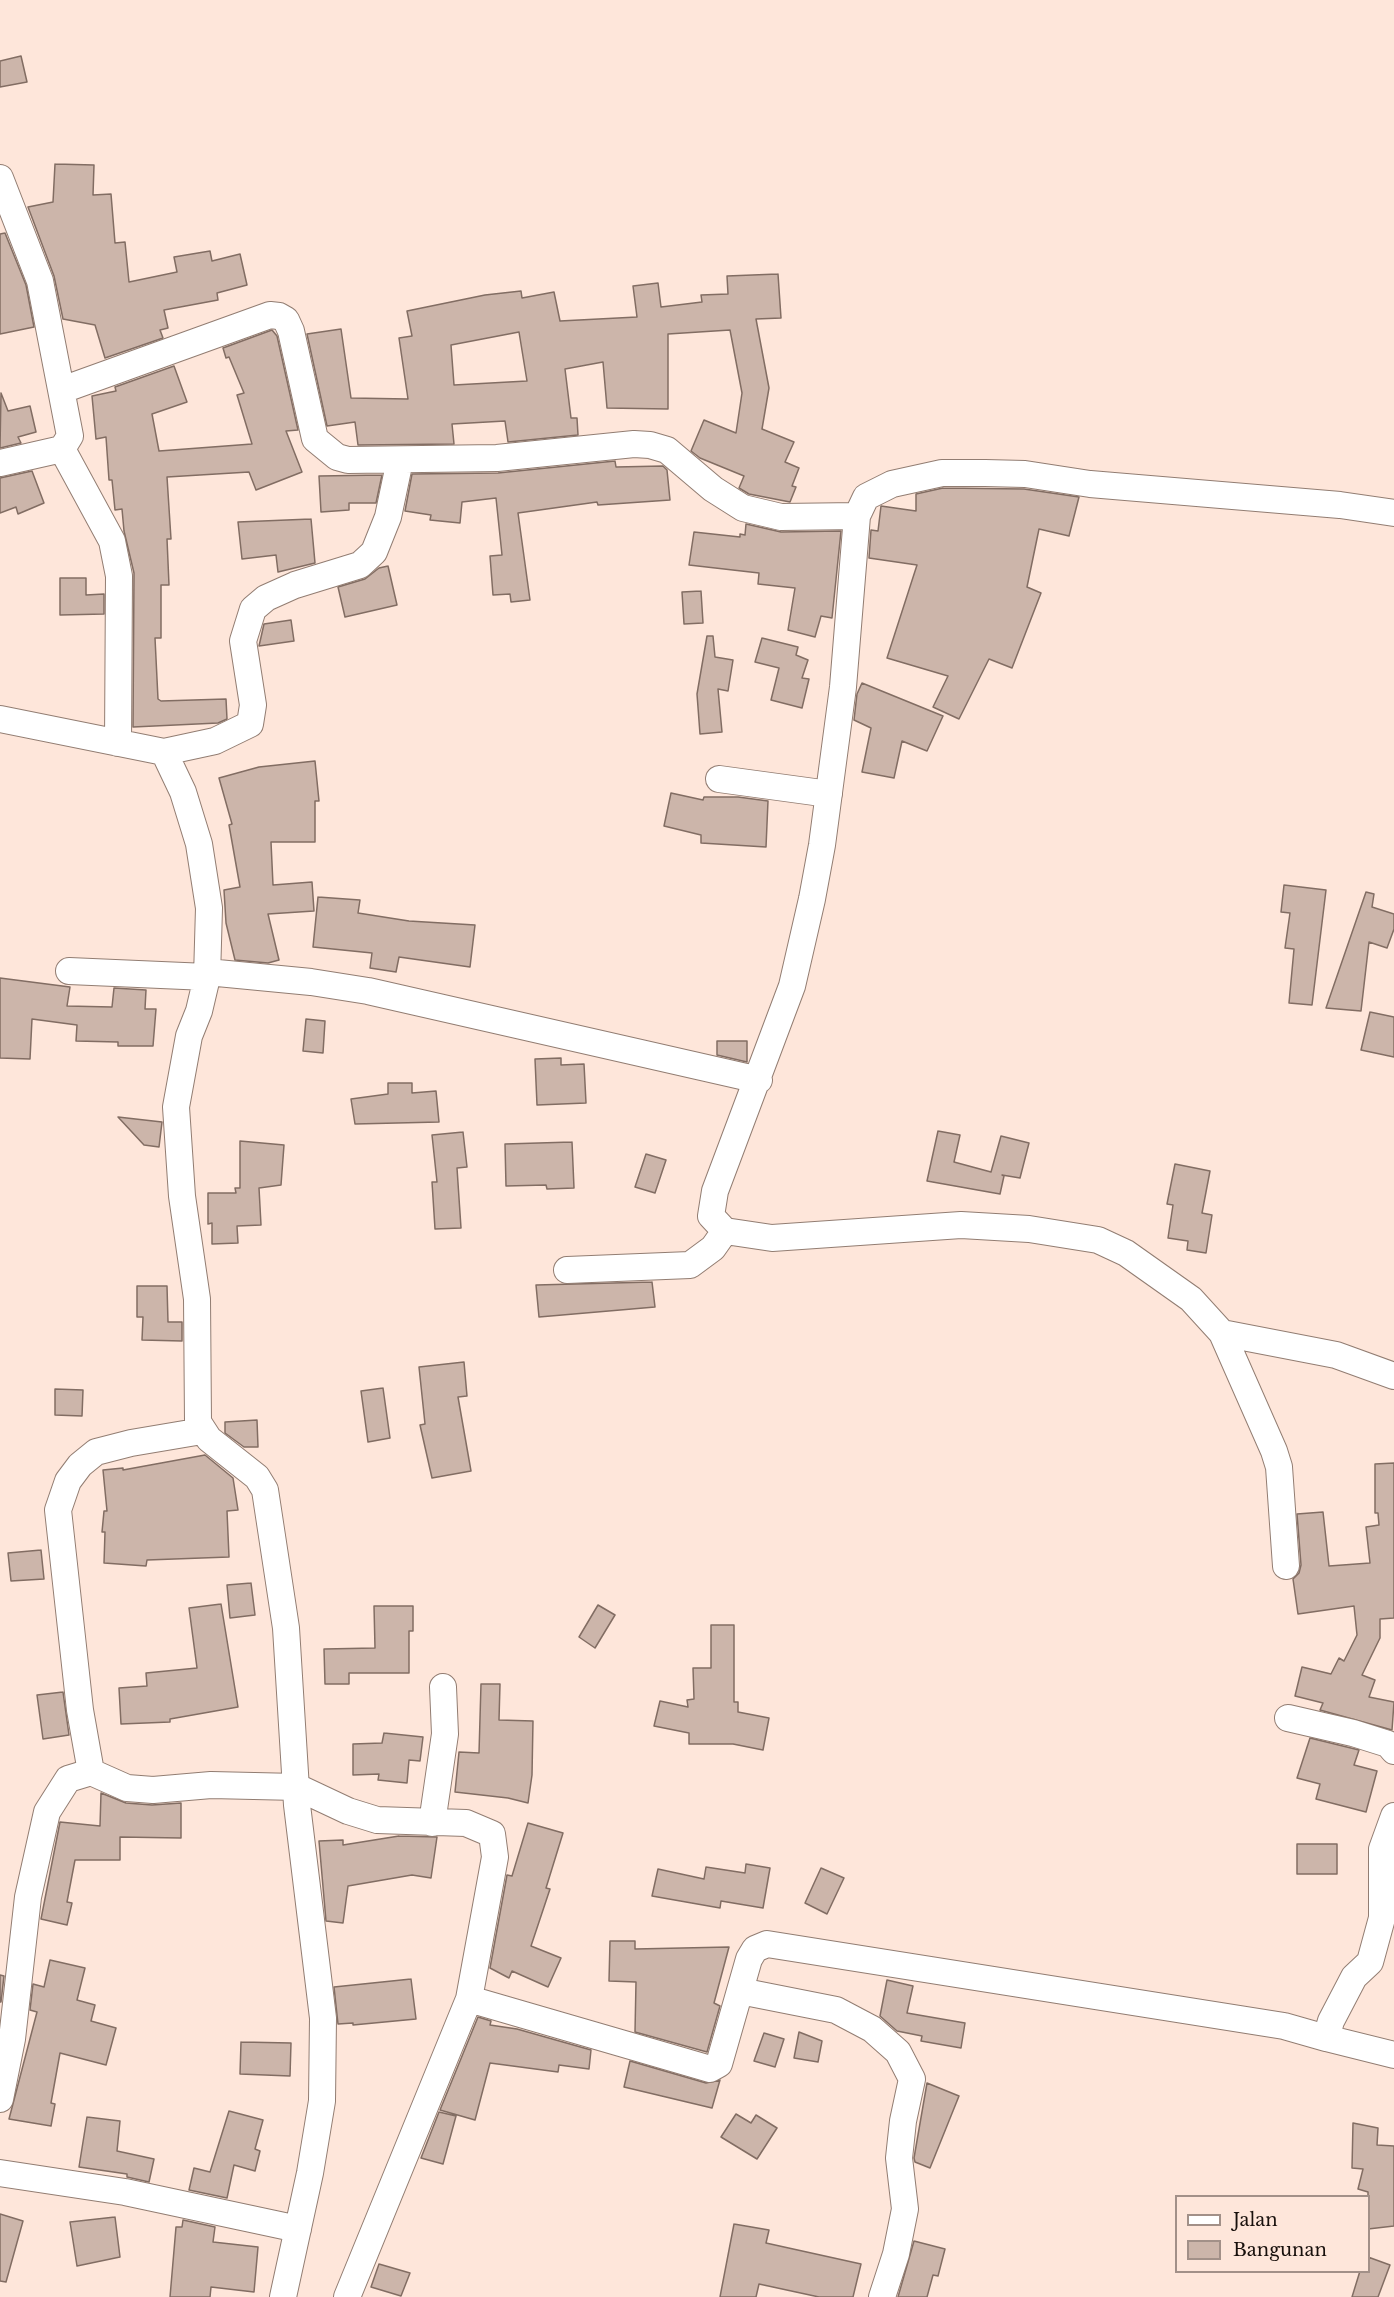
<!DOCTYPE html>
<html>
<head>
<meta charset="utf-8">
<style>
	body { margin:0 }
	#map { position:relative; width:1394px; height:2297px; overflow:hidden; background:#fee6da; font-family:"Libre Baskerville",serif }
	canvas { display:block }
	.legend { position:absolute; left:1175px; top:2195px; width:195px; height:78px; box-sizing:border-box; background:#fee6da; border:2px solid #a29088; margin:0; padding:8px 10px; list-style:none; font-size:18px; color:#18100c }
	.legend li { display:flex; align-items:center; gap:12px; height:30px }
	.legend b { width:30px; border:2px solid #a29088 }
</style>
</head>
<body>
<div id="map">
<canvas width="1394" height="2297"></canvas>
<ul class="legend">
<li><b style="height:8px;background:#fff"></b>Jalan</li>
<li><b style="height:16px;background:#ccb5aa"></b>Bangunan</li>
</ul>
</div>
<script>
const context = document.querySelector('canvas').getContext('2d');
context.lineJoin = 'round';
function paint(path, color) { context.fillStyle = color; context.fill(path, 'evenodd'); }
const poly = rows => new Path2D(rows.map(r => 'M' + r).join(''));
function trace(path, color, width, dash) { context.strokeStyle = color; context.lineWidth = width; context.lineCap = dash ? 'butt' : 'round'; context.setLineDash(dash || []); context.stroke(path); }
const building = poly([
	[21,56,27,82,0,87,0,61,21,56],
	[55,164,94,165,93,195,111,194,115,243,125,242,129,282,177,272,174,257,210,251,212,261,240,254,247,285,217,293,218,300,164,310,168,328,160,330,163,338,105,358,95,325,63,319,54,276,28,207,53,202,55,164],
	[5,233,26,285,34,327,0,334,0,234,5,233],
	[778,274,781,318,756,319,769,388,762,429,794,442,785,462,799,468,792,486,796,487,790,502,749,494,739,488,744,476,700,458,691,451,704,420,736,433,742,393,730,330,668,334,668,409,607,408,603,362,565,369,571,418,577,418,578,435,508,442,505,421,452,424,454,444,358,445,355,422,327,426,307,334,341,329,351,398,408,399,399,338,412,336,407,311,485,295,521,291,522,298,554,292,560,321,637,317,633,286,658,283,661,307,702,302,701,295,728,294,727,276,778,274],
	[519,332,527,381,454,385,451,345,519,332],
	[272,330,277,336,298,430,286,431,302,472,256,490,249,472,167,477,171,539,167,539,169,585,161,585,161,638,155,638,158,699,161,701,226,699,227,719,218,723,133,727,134,573,124,531,122,509,115,510,112,480,109,480,106,437,96,439,92,396,116,391,115,387,174,366,187,402,152,414,159,451,252,444,237,395,244,393,229,357,226,358,223,348,272,330],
	[1,393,8,411,30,406,36,432,18,437,21,443,0,448,1,393],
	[615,461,616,467,663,466,667,470,670,500,598,505,597,502,518,513,530,600,511,602,510,594,493,595,490,556,502,555,496,498,462,502,460,523,430,520,431,515,405,511,412,474,498,473,615,461],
	[32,471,44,503,18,514,16,507,0,513,0,478,32,471],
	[382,475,376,503,349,503,349,510,321,512,319,476,382,475],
	[943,488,1024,489,1079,497,1069,536,1039,529,1027,587,1041,593,1012,668,989,659,959,719,933,707,948,676,887,658,917,565,869,558,871,530,878,531,881,506,916,511,916,494,943,488],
	[311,519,315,563,278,572,276,555,242,559,238,522,311,519],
	[746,524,781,532,841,531,832,618,821,616,815,637,788,630,795,588,758,584,759,573,689,565,694,532,740,537,740,534,745,535,746,524],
	[388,566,397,605,345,617,338,587,365,579,379,568,388,566],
	[60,578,86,578,86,595,104,594,104,614,60,615,60,578],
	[701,591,703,623,684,624,682,592,701,591],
	[291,620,294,641,259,646,264,624,291,620],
	[707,636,713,636,715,657,733,660,728,691,718,689,722,732,700,734,697,694,707,636],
	[762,638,798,647,796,655,808,660,802,678,809,679,802,708,771,700,779,668,755,662,762,638],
	[862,683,943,716,927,751,902,741,894,778,862,772,871,728,854,720,857,694,862,683],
	[315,761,319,801,315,801,315,842,271,842,273,885,312,882,314,911,268,914,279,960,268,963,235,960,226,923,224,890,240,887,229,825,232,824,219,778,259,767,315,761],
	[671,793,703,800,704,797,738,797,768,801,766,847,701,843,701,835,664,826,671,793],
	[1284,885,1326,890,1312,1005,1289,1003,1294,949,1285,948,1290,913,1281,912,1284,885],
	[1366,892,1374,894,1372,907,1394,914,1394,929,1387,948,1369,942,1361,1011,1326,1008,1366,892],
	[318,897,360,900,358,913,409,921,475,925,470,967,399,957,396,972,370,968,372,953,313,947,318,897],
	[0,978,70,987,67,1006,112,1007,114,988,146,990,145,1009,156,1009,153,1046,118,1046,118,1042,76,1041,77,1025,32,1019,30,1059,0,1058,0,978],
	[1370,1012,1394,1017,1394,1057,1361,1050,1370,1012],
	[306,1019,325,1021,323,1053,303,1051,306,1019],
	[717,1041,747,1041,747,1062,717,1055,717,1041],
	[561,1058,561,1065,584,1064,586,1103,537,1105,535,1059,561,1058],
	[388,1083,412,1083,412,1093,436,1091,439,1122,355,1124,351,1099,388,1094,388,1083],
	[118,1117,162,1122,159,1147,144,1145,118,1117],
	[938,1131,960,1135,954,1162,991,1172,1001,1136,1029,1143,1020,1178,1002,1175,1004,1176,1000,1194,927,1181,938,1131],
	[463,1132,467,1167,457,1168,461,1228,435,1229,432,1182,437,1182,432,1135,463,1132],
	[240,1141,284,1145,281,1185,259,1188,261,1225,237,1226,238,1243,212,1244,212,1223,208,1224,208,1193,236,1193,235,1188,240,1188,240,1141],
	[572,1142,574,1188,547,1189,546,1185,506,1186,505,1144,572,1142],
	[646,1154,666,1160,655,1193,635,1187,646,1154],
	[1175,1164,1210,1171,1202,1213,1212,1215,1206,1253,1187,1250,1188,1241,1168,1238,1173,1205,1167,1204,1175,1164],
	[652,1282,655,1307,539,1317,536,1285,652,1282],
	[137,1286,167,1286,168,1322,182,1322,182,1341,142,1340,143,1317,137,1317,137,1286],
	[464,1362,467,1396,458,1397,471,1471,432,1478,420,1425,425,1424,419,1367,464,1362],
	[383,1388,390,1438,368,1442,361,1391,383,1388],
	[55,1389,83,1390,82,1416,55,1415,55,1389],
	[257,1420,258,1447,244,1447,225,1433,225,1422,257,1420],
	[205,1455,233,1478,238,1510,227,1511,229,1557,147,1560,146,1566,104,1563,105,1532,102,1532,104,1511,107,1511,103,1470,123,1468,123,1470,205,1455],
	[1394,1463,1394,1618,1380,1619,1380,1638,1362,1675,1375,1680,1369,1697,1394,1702,1392,1730,1320,1710,1323,1703,1295,1696,1302,1667,1331,1674,1339,1658,1344,1661,1357,1635,1354,1606,1298,1614,1293,1579,1299,1573,1301,1565,1297,1514,1323,1512,1329,1566,1370,1563,1366,1527,1379,1525,1378,1513,1375,1513,1375,1464,1394,1463],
	[41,1550,44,1579,11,1581,8,1553,41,1550],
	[251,1583,255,1615,230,1618,227,1585,251,1583],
	[221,1604,238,1707,170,1719,170,1722,121,1724,119,1688,147,1686,146,1673,197,1668,189,1608,221,1604],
	[598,1605,615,1615,595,1648,579,1637,598,1605],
	[374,1606,413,1606,413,1631,409,1631,409,1673,349,1673,349,1684,325,1684,324,1649,375,1648,374,1606],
	[711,1625,734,1625,734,1702,738,1702,738,1712,769,1718,763,1750,733,1744,689,1744,689,1733,654,1726,660,1701,688,1707,687,1700,694,1699,693,1668,711,1668,711,1625],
	[481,1684,500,1684,499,1720,533,1721,532,1775,528,1803,508,1798,455,1792,459,1752,479,1753,481,1684],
	[63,1692,69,1735,43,1739,37,1695,63,1692],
	[384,1733,423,1737,420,1761,409,1760,407,1783,378,1780,379,1774,353,1775,353,1744,382,1743,384,1733],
	[1310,1738,1359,1750,1354,1765,1377,1771,1366,1812,1316,1799,1320,1784,1297,1778,1310,1738],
	[101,1793,126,1803,152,1805,181,1803,181,1838,120,1837,120,1860,75,1860,67,1902,72,1903,67,1925,41,1919,60,1822,100,1826,101,1793],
	[528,1823,563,1833,546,1888,550,1889,531,1946,561,1958,548,1987,512,1971,509,1978,490,1968,507,1875,512,1876,528,1823],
	[399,1836,437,1837,431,1878,412,1875,348,1886,343,1923,326,1921,319,1841,343,1840,343,1845,399,1836],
	[1297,1844,1337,1844,1337,1874,1297,1874,1297,1844],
	[746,1864,770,1868,763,1908,721,1901,720,1908,652,1896,658,1869,704,1879,706,1867,745,1873,746,1864],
	[821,1868,844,1878,827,1914,805,1903,821,1868],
	[610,1941,635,1941,635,1949,729,1947,714,2003,720,2006,707,2052,635,2032,636,1982,609,1981,610,1941],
	[50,1960,85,1968,77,2000,95,2005,91,2021,116,2028,106,2065,60,2053,51,2103,55,2104,51,2126,9,2119,37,2012,30,2010,33,1984,44,1987,50,1960],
	[0,1975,4,1976,1,2002,0,2002,0,1975],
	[411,1979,416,2019,353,2025,353,2023,338,2024,334,1987,411,1979],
	[887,1980,913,1986,907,2013,965,2023,961,2048,921,2041,922,2036,897,2031,880,2016,887,1980],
	[478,2017,491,2021,490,2025,517,2029,591,2050,589,2069,559,2065,558,2072,490,2063,475,2120,440,2110,478,2017],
	[799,2032,822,2041,818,2062,794,2058,799,2032],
	[764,2033,784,2039,775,2067,754,2061,764,2033],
	[241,2042,291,2043,290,2076,240,2074,241,2042],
	[630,2061,706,2083,720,2080,712,2108,624,2087,630,2061],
	[927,2083,959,2096,930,2168,915,2162,914,2158,927,2083],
	[229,2111,263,2120,255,2149,260,2151,255,2171,234,2165,227,2198,189,2190,194,2168,210,2172,229,2111],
	[439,2112,456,2116,443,2164,421,2158,439,2112],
	[736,2114,751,2123,756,2115,777,2128,757,2159,721,2137,736,2114],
	[87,2117,120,2121,117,2151,154,2159,149,2182,127,2177,127,2174,79,2167,87,2117],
	[1353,2123,1378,2128,1377,2145,1394,2146,1394,2226,1368,2229,1368,2192,1358,2189,1363,2169,1352,2168,1353,2123],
	[0,2214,23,2221,6,2282,0,2281,0,2214],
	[115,2217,120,2257,77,2266,70,2222,115,2217],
	[183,2220,215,2227,213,2242,258,2247,254,2292,211,2287,210,2297,170,2297,176,2227,182,2227,183,2220],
	[734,2224,769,2230,766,2243,861,2264,853,2297,819,2297,759,2284,756,2297,720,2297,734,2224],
	[914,2241,945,2249,938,2276,933,2275,927,2297,898,2297,914,2241],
	[1368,2257,1390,2265,1378,2297,1352,2297,1360,2271,1368,2271,1368,2257],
	[379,2264,410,2273,401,2296,371,2287,379,2264]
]);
const minor = poly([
	[0,178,40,281,70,436,62,449,0,463],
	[62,390,270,315,279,316,286,320,291,331,315,439,337,457,348,460,497,458,634,444,650,445,667,450,713,489,743,508,781,517,857,516],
	[62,449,112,541,119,576,118,743],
	[1394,513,1340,505,1090,484,1025,474,985,473,942,473,892,484,866,497,857,516,843,687,822,845,812,899,792,986,715,1191,711,1216,725,1231,772,1238,961,1225,1029,1229,1098,1240,1126,1253,1191,1299,1222,1333,1336,1355,1394,1376],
	[0,719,164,752,183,792,199,844,209,908,207,977,199,1011,189,1036,176,1107,182,1196,197,1299,198,1422,209,1439,257,1477,265,1490,286,1628,297,1805,323,2018,322,2101,310,2173,283,2297],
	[164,752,215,741,250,724,253,705,243,641,253,609,266,598,295,585,360,565,374,552,388,517,400,460],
	[719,779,829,794],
	[69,971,207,977],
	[207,972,311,982,368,991,759,1080],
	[567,1270,690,1265,713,1248,725,1231],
	[1222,1333,1274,1451,1279,1467,1286,1566],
	[202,1431,131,1443,96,1452,80,1465,68,1481,58,1510,80,1710,91,1772,127,1788,153,1790,211,1785,297,1787,348,1811,377,1820,466,1823,492,1834,495,1857,469,1999,347,2297],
	[1288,1718,1353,1733,1388,1744,1394,1751],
	[432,1823,445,1734,443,1687],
	[740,1991,836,2010,872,2029,898,2052,912,2079,903,2121,899,2158,905,2209,896,2254,882,2297],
	[469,1999,710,2069,719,2064,749,1959,755,1949,767,1944,1284,2026,1326,2038,1331,2021,1354,1977,1370,1962,1382,1918,1382,1849,1394,1816],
	[1326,2038,1394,2055],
	[0,2099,12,2039,28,1897,47,1812,68,1779,91,1772],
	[0,2173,125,2192,298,2229]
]);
paint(building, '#ccb5aa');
trace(building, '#826d63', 1.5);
trace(minor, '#927d72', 28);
trace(minor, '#fff', 26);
</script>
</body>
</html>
